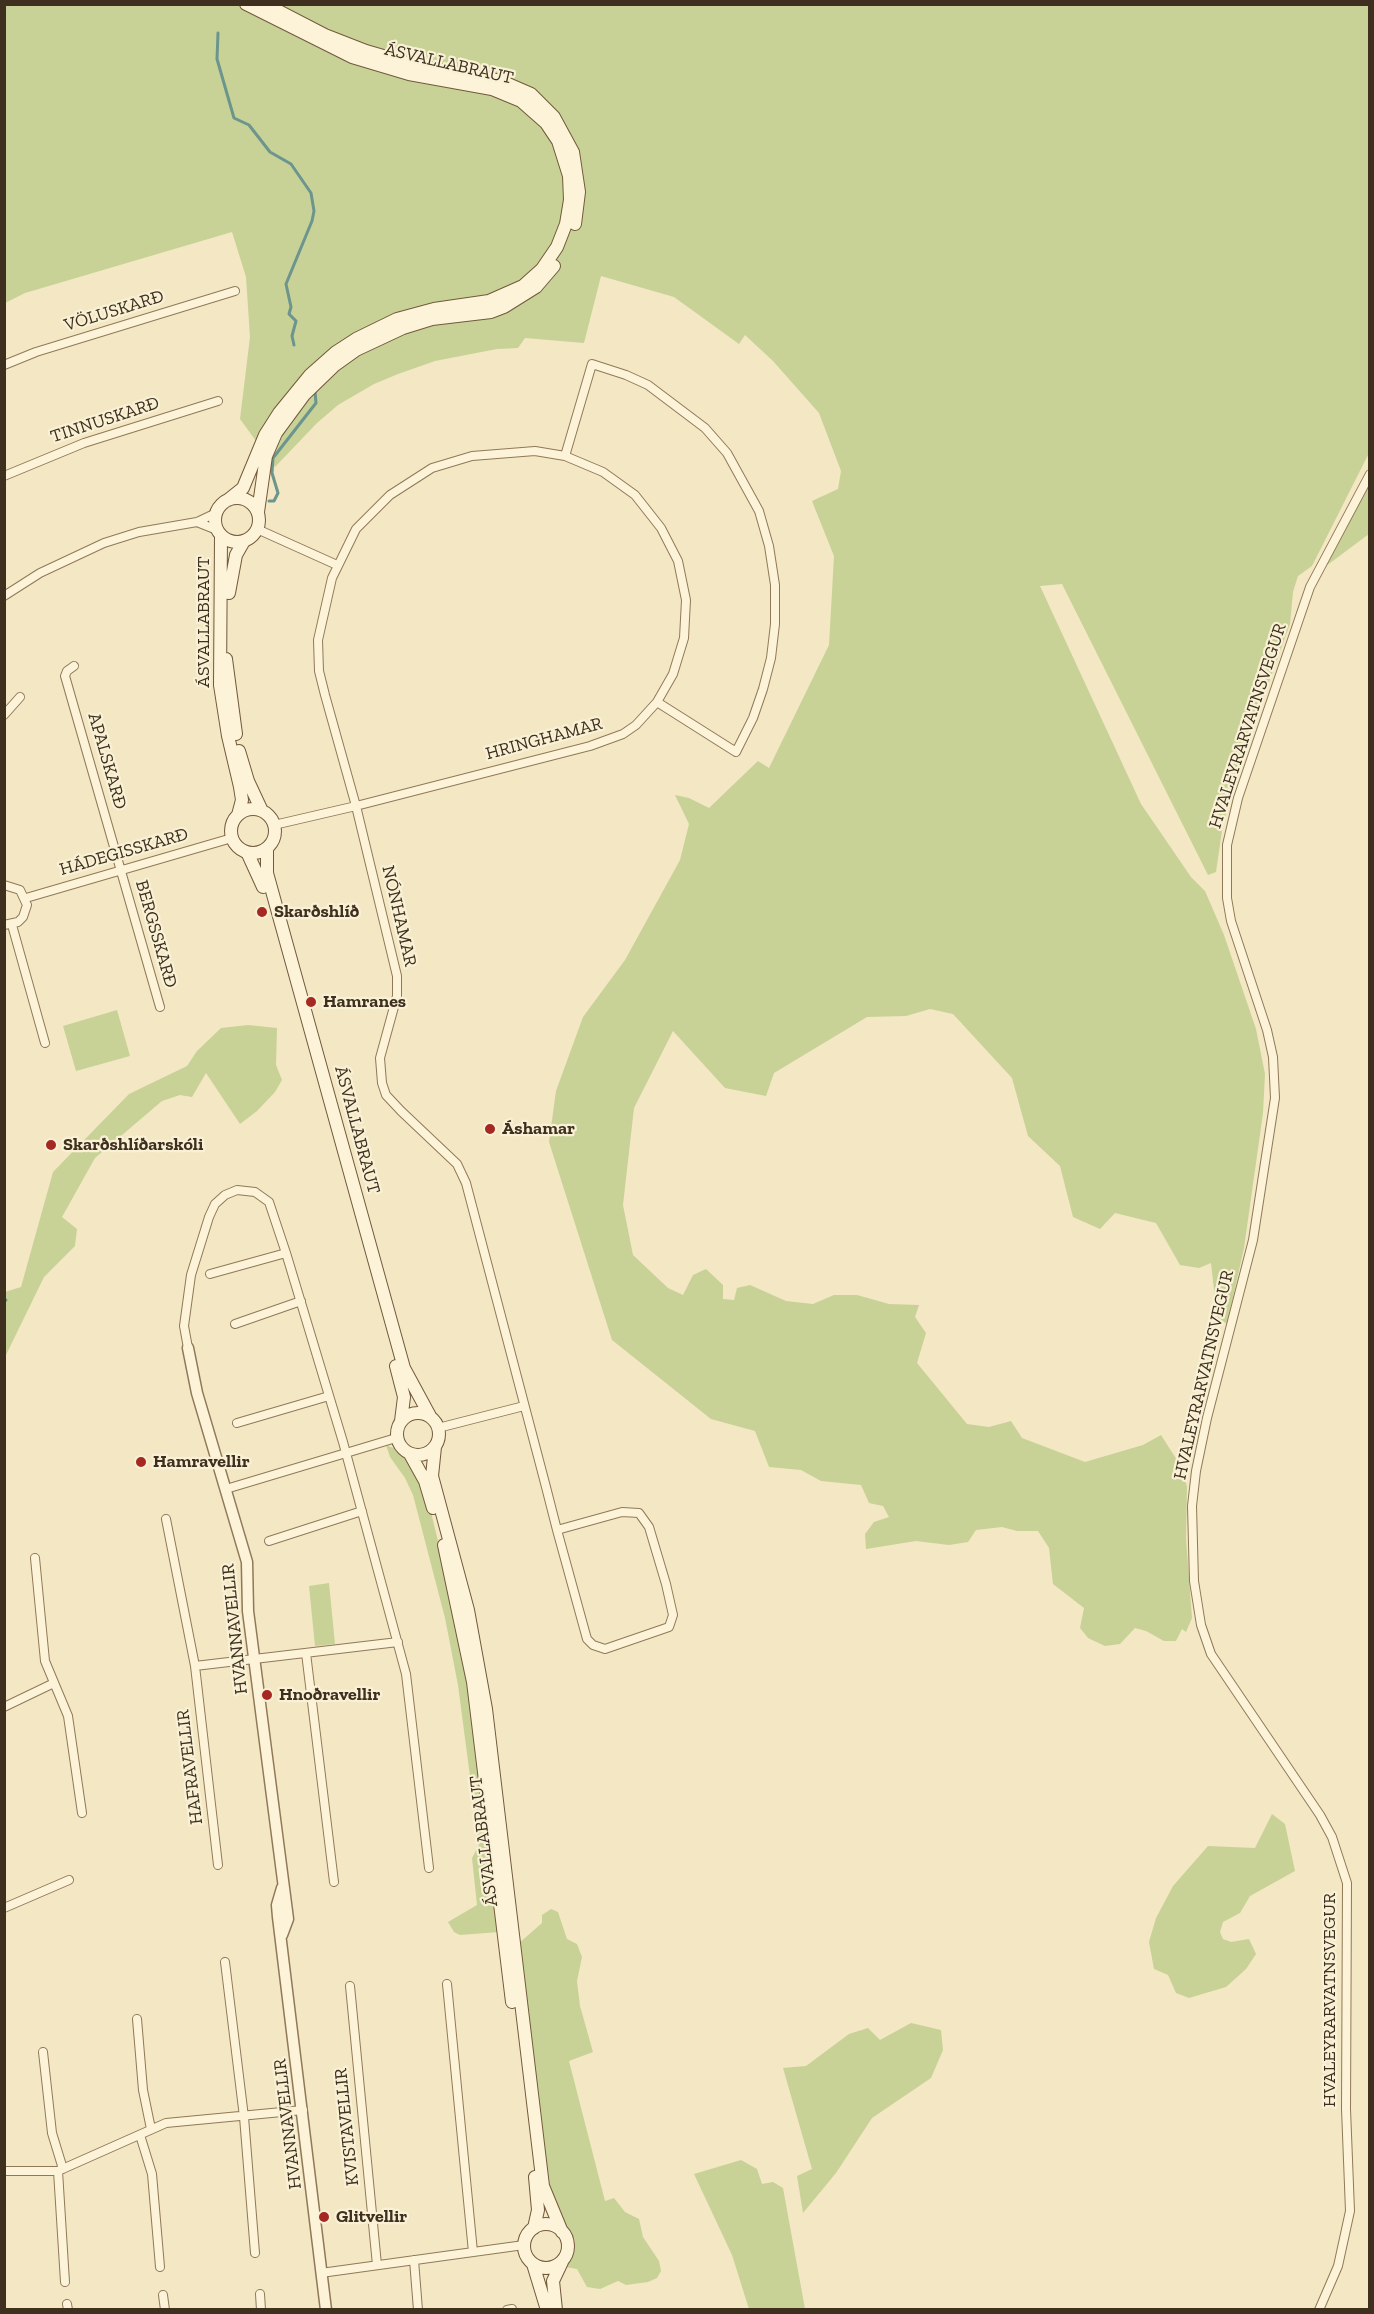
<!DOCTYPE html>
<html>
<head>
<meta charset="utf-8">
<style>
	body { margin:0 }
	#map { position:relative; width:1374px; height:2314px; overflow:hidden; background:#f3e7c4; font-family:"Zilla Slab",serif }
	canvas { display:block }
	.frame { position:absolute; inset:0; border:6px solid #3e2f1e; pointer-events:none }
</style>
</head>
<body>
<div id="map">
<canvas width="1374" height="2314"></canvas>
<div class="frame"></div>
</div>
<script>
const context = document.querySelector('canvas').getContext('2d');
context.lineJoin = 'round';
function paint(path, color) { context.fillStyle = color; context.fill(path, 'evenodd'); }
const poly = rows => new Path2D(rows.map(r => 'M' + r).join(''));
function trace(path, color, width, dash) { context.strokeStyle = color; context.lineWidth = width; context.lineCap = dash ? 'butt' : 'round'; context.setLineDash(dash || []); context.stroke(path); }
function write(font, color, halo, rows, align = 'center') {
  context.font = font + ' "Zilla Slab",serif'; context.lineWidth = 4.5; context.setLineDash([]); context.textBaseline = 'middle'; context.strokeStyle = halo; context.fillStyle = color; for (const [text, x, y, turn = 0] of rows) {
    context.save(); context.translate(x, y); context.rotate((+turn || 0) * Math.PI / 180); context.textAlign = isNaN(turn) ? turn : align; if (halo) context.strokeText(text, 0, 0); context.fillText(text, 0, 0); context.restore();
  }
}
const green = poly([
	[5,5,1369,5,1369,453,1312,566,1298,576,1293,592,1290,624,1253,726,1223,824,1216,872,1208,875,1062,584,1040,586,1141,804,1191,877,1205,891,1224,935,1256,1029,1265,1074,1263,1113,1244,1248,1227,1324,1217,1317,1211,1263,1199,1268,1180,1265,1156,1223,1115,1213,1100,1229,1073,1217,1060,1166,1028,1136,1012,1078,953,1014,930,1009,906,1016,867,1017,774,1073,766,1096,725,1088,673,1031,634,1108,623,1205,633,1255,668,1288,683,1295,693,1275,706,1269,723,1285,723,1299,734,1300,737,1288,750,1285,786,1301,813,1304,834,1295,857,1295,889,1304,919,1305,915,1317,926,1333,917,1363,967,1424,989,1427,1011,1421,1022,1438,1085,1462,1143,1445,1161,1435,1182,1468,1187,1487,1186,1538,1192,1618,1186,1632,1182,1629,1176,1641,1164,1641,1146,1631,1135,1628,1120,1644,1105,1646,1088,1638,1080,1628,1084,1608,1053,1584,1049,1548,1038,1531,1017,1531,1002,1527,976,1530,968,1542,949,1545,916,1541,866,1549,865,1534,874,1522,889,1517,883,1506,869,1503,861,1485,821,1481,801,1470,769,1467,755,1431,711,1419,612,1340,549,1142,556,1091,583,1017,625,960,680,860,689,824,675,795,689,798,709,808,758,761,769,768,829,645,834,556,812,501,838,489,841,471,819,413,773,361,745,335,739,344,674,297,601,276,584,343,525,338,518,348,497,349,435,361,398,374,374,384,338,405,317,423,275,467,240,419,250,337,246,277,232,232,25,293,5,303],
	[1369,483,1369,534,1326,566],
	[117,1010,130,1056,76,1071,63,1026],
	[248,1025,277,1028,276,1065,282,1080,275,1092,257,1111,240,1124,206,1073,192,1097,180,1095,162,1101,95,1158,62,1217,77,1229,75,1246,44,1277,5,1357,5,1292,21,1287,53,1172,129,1094,187,1066,197,1051,221,1028],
	[386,1445,396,1449,409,1461,426,1492,461,1635,499,1932,460,1935,454,1932,448,1922,477,1905,472,1858,479,1845,458,1685,445,1618,413,1495,405,1478,390,1457],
	[329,1583,335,1644,315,1646,309,1586],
	[1272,1814,1285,1824,1295,1871,1250,1896,1240,1913,1223,1922,1220,1932,1223,1939,1231,1942,1249,1939,1256,1954,1246,1969,1226,1987,1189,1998,1176,1993,1168,1975,1154,1969,1149,1942,1156,1918,1173,1886,1208,1846,1255,1848],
	[551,1909,558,1912,567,1939,577,1944,582,1957,577,1981,580,2006,593,2052,569,2061,605,2201,614,2198,625,2212,639,2219,643,2237,659,2261,661,2271,657,2278,648,2282,626,2285,618,2281,600,2289,587,2287,577,2269,566,2267,574,2253,575,2240,560,2216,548,2188,518,1944,542,1923,542,1915],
	[911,2023,941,2030,943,2050,931,2078,872,2118,836,2173,803,2213,797,2176,812,2169,783,2068,806,2066,849,2034,868,2028,880,2040],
	[741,2160,757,2169,762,2184,773,2182,783,2188,805,2309,749,2309,732,2255,694,2174]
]);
const stream = poly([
	[218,33,217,59,234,118,249,125,270,152,291,164,311,193,314,211,312,221,286,284,291,307,289,314,296,321,292,336,294,345],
	[269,501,274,501,278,493,272,473,273,458,316,403,315,392],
	[4,1302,6,1300]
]);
const minor = poly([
	[4,365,36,352,235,291],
	[565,456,592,364,626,375,648,385,705,428,727,453,759,511,769,546,775,585,775,624,771,658,763,689,753,718,736,752,657,702],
	[4,476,84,443,218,401],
	[197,522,217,530],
	[257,529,337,565],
	[4,596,40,573,104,543,139,532,197,522,216,513],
	[74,666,67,671,65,676,160,1007],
	[4,715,20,697],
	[274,825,356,806,590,746,623,734,636,725,657,702,673,674,684,638,686,600,678,561,661,528,635,495,603,472,565,456,535,451,472,456,432,468,390,495,356,529,332,578,318,640,319,671,325,695,356,806,397,976,397,996,380,1058,382,1083,386,1095,401,1111,457,1164,466,1183,546,1487,557,1530,587,1639,593,1645,605,1649,669,1627,673,1615,666,1584,649,1527,639,1513,622,1512,557,1530],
	[4,885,20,890,27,905,23,917,18,922,4,925],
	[26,898,232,838],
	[12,925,45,1043],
	[210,1274,286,1253],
	[235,1324,301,1301],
	[188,1348,184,1326,191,1275,209,1217,215,1204,225,1195,237,1190,255,1192,269,1202,286,1253,343,1442,406,1674,429,1868],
	[237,1423,329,1396],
	[438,1428,524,1406],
	[226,1489,396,1438],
	[166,1519,195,1666,218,1865],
	[269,1541,362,1511],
	[35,1558,45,1661,68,1716,82,1813],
	[306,1653,334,1882],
	[195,1666,398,1642],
	[4,1707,54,1683],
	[4,1908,69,1880],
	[225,1962,244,2117,255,2253],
	[447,1984,473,2252],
	[350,1986,377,2265],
	[137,2019,143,2090,151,2129],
	[43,2052,52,2133,63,2169],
	[140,2135,152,2174,160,2267],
	[4,2171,58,2171,166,2123,303,2110],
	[58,2171,65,2282],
	[414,2260,418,2310],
	[321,2273,524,2245],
	[260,2294,261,2310],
	[163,2295,165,2310],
	[67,2304,68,2310],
	[507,2310,512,2309],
	[1319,2310,1338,2266,1350,2211,1346,2109,1347,1883,1332,1837,1320,1815,1211,1654,1201,1625,1194,1581,1192,1506,1196,1471,1207,1418,1253,1240,1275,1098,1273,1057,1267,1030,1231,921,1227,898,1227,845,1238,798,1310,587,1370,474]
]);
const tertiary = poly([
	[188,1348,197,1393,247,1562,248,1611,288,1919,282,1935],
	[282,1888,277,1905,278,1917,326,2310]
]);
const secondary = poly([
	[265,4,325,35,366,51,414,65,501,81,531,94,554,117,573,152,579,192,575,224],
	'215 520a22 22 0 1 1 44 0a22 22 0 1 1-44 0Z',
	[228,500,243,488,265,435,279,413,310,375,336,352,356,339,397,319,434,309,489,301,523,286,542,269,557,247,566,224,570,200,569,176,558,141,546,123,521,101,492,89,409,74,352,57,246,4],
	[258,512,266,456,276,433,304,395,335,365,356,350,403,328,432,319,491,312,504,307,536,287,554,266],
	[221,535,220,685,228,736,240,787,242,800,238,815],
	[229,593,236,555,244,541],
	[226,659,236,734],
	[239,751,248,781,262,811],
	'231 831a22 22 0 1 1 44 0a22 22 0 1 1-44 0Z',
	[267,849,267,873,404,1368,430,1416],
	[247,852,263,887],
	[396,1366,404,1397,401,1421],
	'397 1434a21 21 0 1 1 42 0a21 21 0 1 1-42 0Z',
	[435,1447,432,1476,468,1610,486,1709,543,2186,562,2232],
	[410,1454,425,1481,433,1508],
	[444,1545,473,1682,512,2002],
	'524 2246a22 22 0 1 1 44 0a22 22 0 1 1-44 0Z',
	[534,2228,538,2210,535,2177],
	[533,2264,547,2310],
	[556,2310,553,2281,562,2262]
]);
const markers = [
	[262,912,6,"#a52822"],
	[311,1002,6,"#a52822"],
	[490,1129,6,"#a52822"],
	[51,1145,6,"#a52822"],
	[141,1462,6,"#a52822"],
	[267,1695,6,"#a52822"],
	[324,2217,6,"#a52822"]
];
const streetNames = [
	["ÁSVALLABRAUT",449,64,13],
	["VÖLUSKARÐ",114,311,-17],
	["TINNUSKARÐ",105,420,-18],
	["ÁSVALLABRAUT",204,622,-90],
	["HVALEYRARVATNSVEGUR",1248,726,-72],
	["HRINGHAMAR",544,739,-15],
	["APALSKARÐ",107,761,74],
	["HÁDEGISSKARÐ",124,852,-16],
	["NÓNHAMAR",399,916,77],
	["BERGSSKARÐ",156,934,74],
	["ÁSVALLABRAUT",357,1130,75],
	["HVALEYRARVATNSVEGUR",1204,1375,-77],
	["HVANNAVELLIR",235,1629,-96],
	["HAFRAVELLIR",190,1767,-97],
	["ÁSVALLABRAUT",484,1841,-97],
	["HVALEYRARVATNSVEGUR",1330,2000,-90],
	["HVANNAVELLIR",288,2124,-97],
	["KVISTAVELLIR",347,2127,-96]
];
const poiNames = [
	["Skarðshlíð",274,912],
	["Hamranes",323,1002],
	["Áshamar",502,1129],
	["Skarðshlíðarskóli",63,1145],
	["Hamravellir",153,1462],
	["Hnoðravellir",279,1695],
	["Glitvellir",336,2217]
];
paint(green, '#c8d297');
trace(stream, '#6c958d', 3);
trace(minor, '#907958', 10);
trace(tertiary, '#907958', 13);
trace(secondary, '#72593b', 14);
trace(minor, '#fcf3d9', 8);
trace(tertiary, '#fcf3d9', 10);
trace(secondary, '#fcf3d9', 12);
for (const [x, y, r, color] of markers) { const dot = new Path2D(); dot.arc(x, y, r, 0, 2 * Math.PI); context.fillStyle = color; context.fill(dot); trace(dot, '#f9f1d5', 2); }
write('18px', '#3e2f1e', '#f9f1d5', streetNames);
write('bold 18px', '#3e2f1e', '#f9f1d5', poiNames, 'left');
</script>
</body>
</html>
